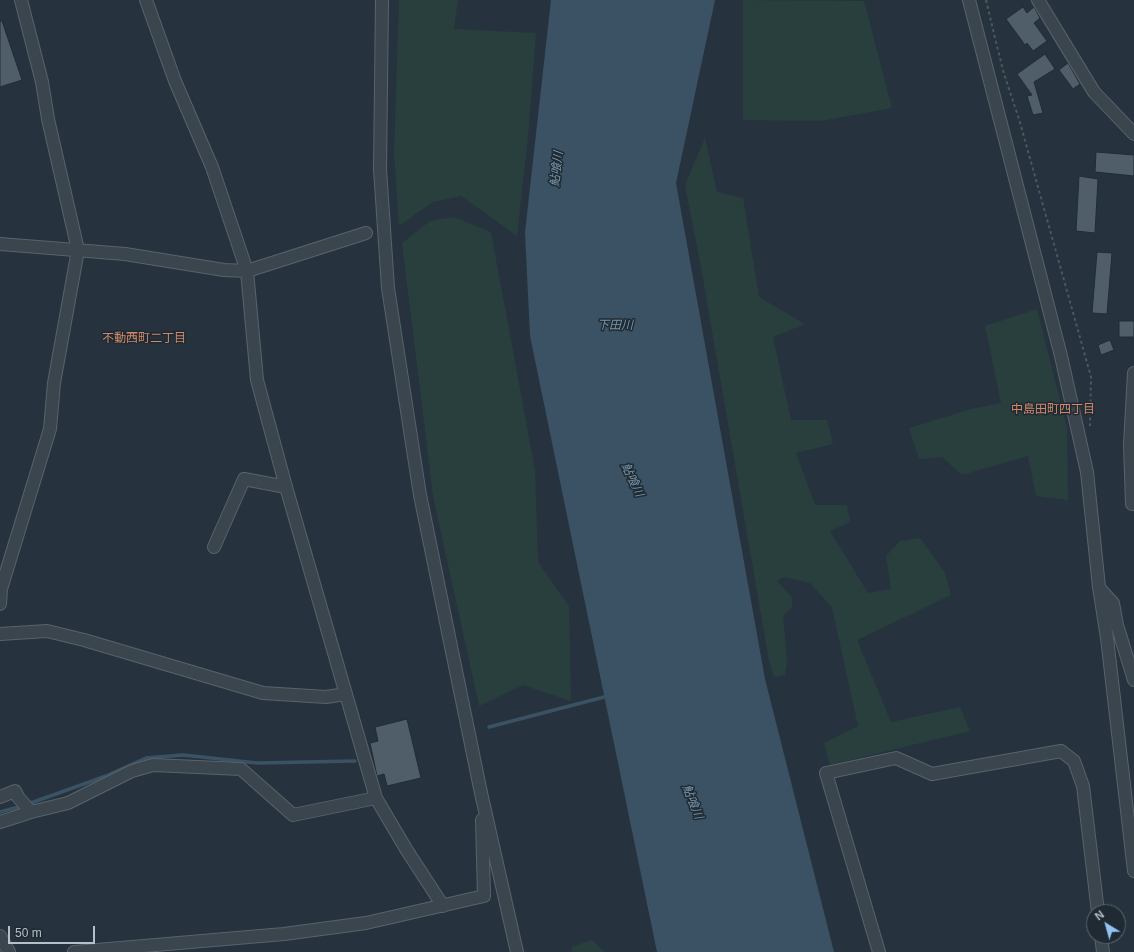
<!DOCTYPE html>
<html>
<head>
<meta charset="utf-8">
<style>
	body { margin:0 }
	#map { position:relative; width:1134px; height:952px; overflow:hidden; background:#26333e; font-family:Arial,sans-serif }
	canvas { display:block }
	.north { position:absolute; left:1086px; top:904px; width:40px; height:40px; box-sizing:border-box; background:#1f2a33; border:1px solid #5b666f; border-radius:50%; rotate:323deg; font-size:11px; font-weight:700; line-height:16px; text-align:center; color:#b6c0c9 }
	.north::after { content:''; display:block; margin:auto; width:14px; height:18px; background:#91c4f3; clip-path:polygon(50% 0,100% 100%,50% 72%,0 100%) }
	.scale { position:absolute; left:8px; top:926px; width:87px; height:18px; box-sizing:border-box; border:2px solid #b6c0c9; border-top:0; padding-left:5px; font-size:12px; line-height:14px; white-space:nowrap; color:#b6c0c9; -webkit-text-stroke:3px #1f2a33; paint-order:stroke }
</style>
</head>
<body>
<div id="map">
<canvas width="1134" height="952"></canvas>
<div class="north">N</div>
<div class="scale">50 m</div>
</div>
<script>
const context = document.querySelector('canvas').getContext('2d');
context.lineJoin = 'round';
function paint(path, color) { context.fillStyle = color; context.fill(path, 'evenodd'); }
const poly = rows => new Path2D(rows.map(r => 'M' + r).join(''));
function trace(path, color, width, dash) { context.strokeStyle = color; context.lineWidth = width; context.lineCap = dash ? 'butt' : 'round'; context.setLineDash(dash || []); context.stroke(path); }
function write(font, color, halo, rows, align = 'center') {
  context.font = font + ' Arial,"Noto Sans JP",sans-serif'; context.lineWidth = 3; context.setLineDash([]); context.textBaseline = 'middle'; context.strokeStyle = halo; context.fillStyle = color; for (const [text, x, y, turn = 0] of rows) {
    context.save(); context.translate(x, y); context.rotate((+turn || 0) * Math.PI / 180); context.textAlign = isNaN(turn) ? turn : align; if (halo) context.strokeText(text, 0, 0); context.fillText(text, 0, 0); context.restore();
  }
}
const green = poly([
	[399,0,458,0,454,29,536,33,528,137,517,236,461,196,433,202,399,226,394,153],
	[743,0,864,1,892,108,821,121,743,120],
	[705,138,717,192,743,198,759,297,805,324,773,337,791,420,827,420,833,444,796,453,815,505,847,505,850,522,830,531,868,593,891,589,886,556,900,541,920,538,945,573,951,595,857,640,891,722,960,707,970,731,830,765,824,743,858,726,832,608,810,583,784,577,777,581,792,597,792,608,783,615,787,662,785,675,774,677,769,661,702,273,685,185],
	[454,217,491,232,535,470,538,562,569,606,571,701,523,685,479,706,433,496,402,243,430,221],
	[1037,309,1067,428,1068,500,1036,496,1028,456,962,475,942,457,919,459,909,428,971,409,1001,403,985,326],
	[592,940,605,952,572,952,571,947]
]);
const water = poly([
	[551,0,715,0,676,183,765,679,834,952,657,952,530,336,525,232]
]);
const stream = poly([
	[489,727,608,696],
	[28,804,106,776,146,758,183,755,257,763,355,761],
	[0,812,22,806]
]);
const building = poly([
	[1023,7,1027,13,1034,7,1040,18,1034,23,1047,41,1033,51,1027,43,1025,45,1006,19,1023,7],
	[0,21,2,21,22,80,0,87,0,21],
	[1045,54,1055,69,1034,82,1043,113,1033,115,1027,96,1032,95,1017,74,1045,54],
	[1068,63,1080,84,1073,89,1059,70,1068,63],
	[1096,152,1134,155,1134,176,1095,172,1096,152],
	[1079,176,1098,179,1095,233,1076,231,1079,176],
	[1097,252,1112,253,1107,314,1092,313,1097,252],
	[1119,321,1134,321,1134,337,1119,337,1119,321],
	[1110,340,1114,350,1101,355,1098,345,1110,340],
	[407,719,421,778,387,786,384,774,377,776,370,743,378,741,375,727,407,719]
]);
const path = poly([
	[986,0,995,38,1004,74,1019,119,1091,377,1090,426]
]);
const minor = poly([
	[146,0,175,81,212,167,247,271,257,380,286,487,376,798,406,849,443,906],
	[382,0,380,169,388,288,420,495,481,793,517,952],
	[969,0,1061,356,1087,472,1099,587,1107,638,1134,871],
	[1038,0,1094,92,1134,134],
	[0,244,125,254,224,270,247,271,366,233],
	[1134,373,1130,445,1132,504,1134,504],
	[214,547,244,479,286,487],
	[1099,588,1113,603,1117,625,1134,680],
	[0,604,1,589,50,429,54,383,78,250,48,119,42,82,21,0],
	[0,634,47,631,84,640,263,693,326,697,346,694],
	[0,797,15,791,18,797,31,812,68,803,132,771,153,765,241,769,293,815,376,798],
	[0,822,31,812],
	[0,936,9,952],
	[1101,936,1103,952],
	[74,952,284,934,366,923,484,896,482,820],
	[879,952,826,773,896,758,932,774,1061,751,1074,761,1083,786,1098,912]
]);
const waterNames = [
	["鮎喰川",557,169,-84],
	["下田川",615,326],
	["鮎喰川",632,480,65],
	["鮎喰川",692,802,68]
];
const neighbourhoodNames = [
	["不動西町二丁目",144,339],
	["中島田町四丁目",1053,410]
];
paint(green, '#283f3e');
paint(water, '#3a5264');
trace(stream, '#3a5264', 3.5);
paint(building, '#4f5e69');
trace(building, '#212c35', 1);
trace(minor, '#58636c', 14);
trace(path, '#465b5b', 2, [3, 3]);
trace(minor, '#3a454e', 12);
write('italic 12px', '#7895aa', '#1f2a33', waterNames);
write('12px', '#d0886a', '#1f2a33', neighbourhoodNames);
</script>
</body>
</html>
